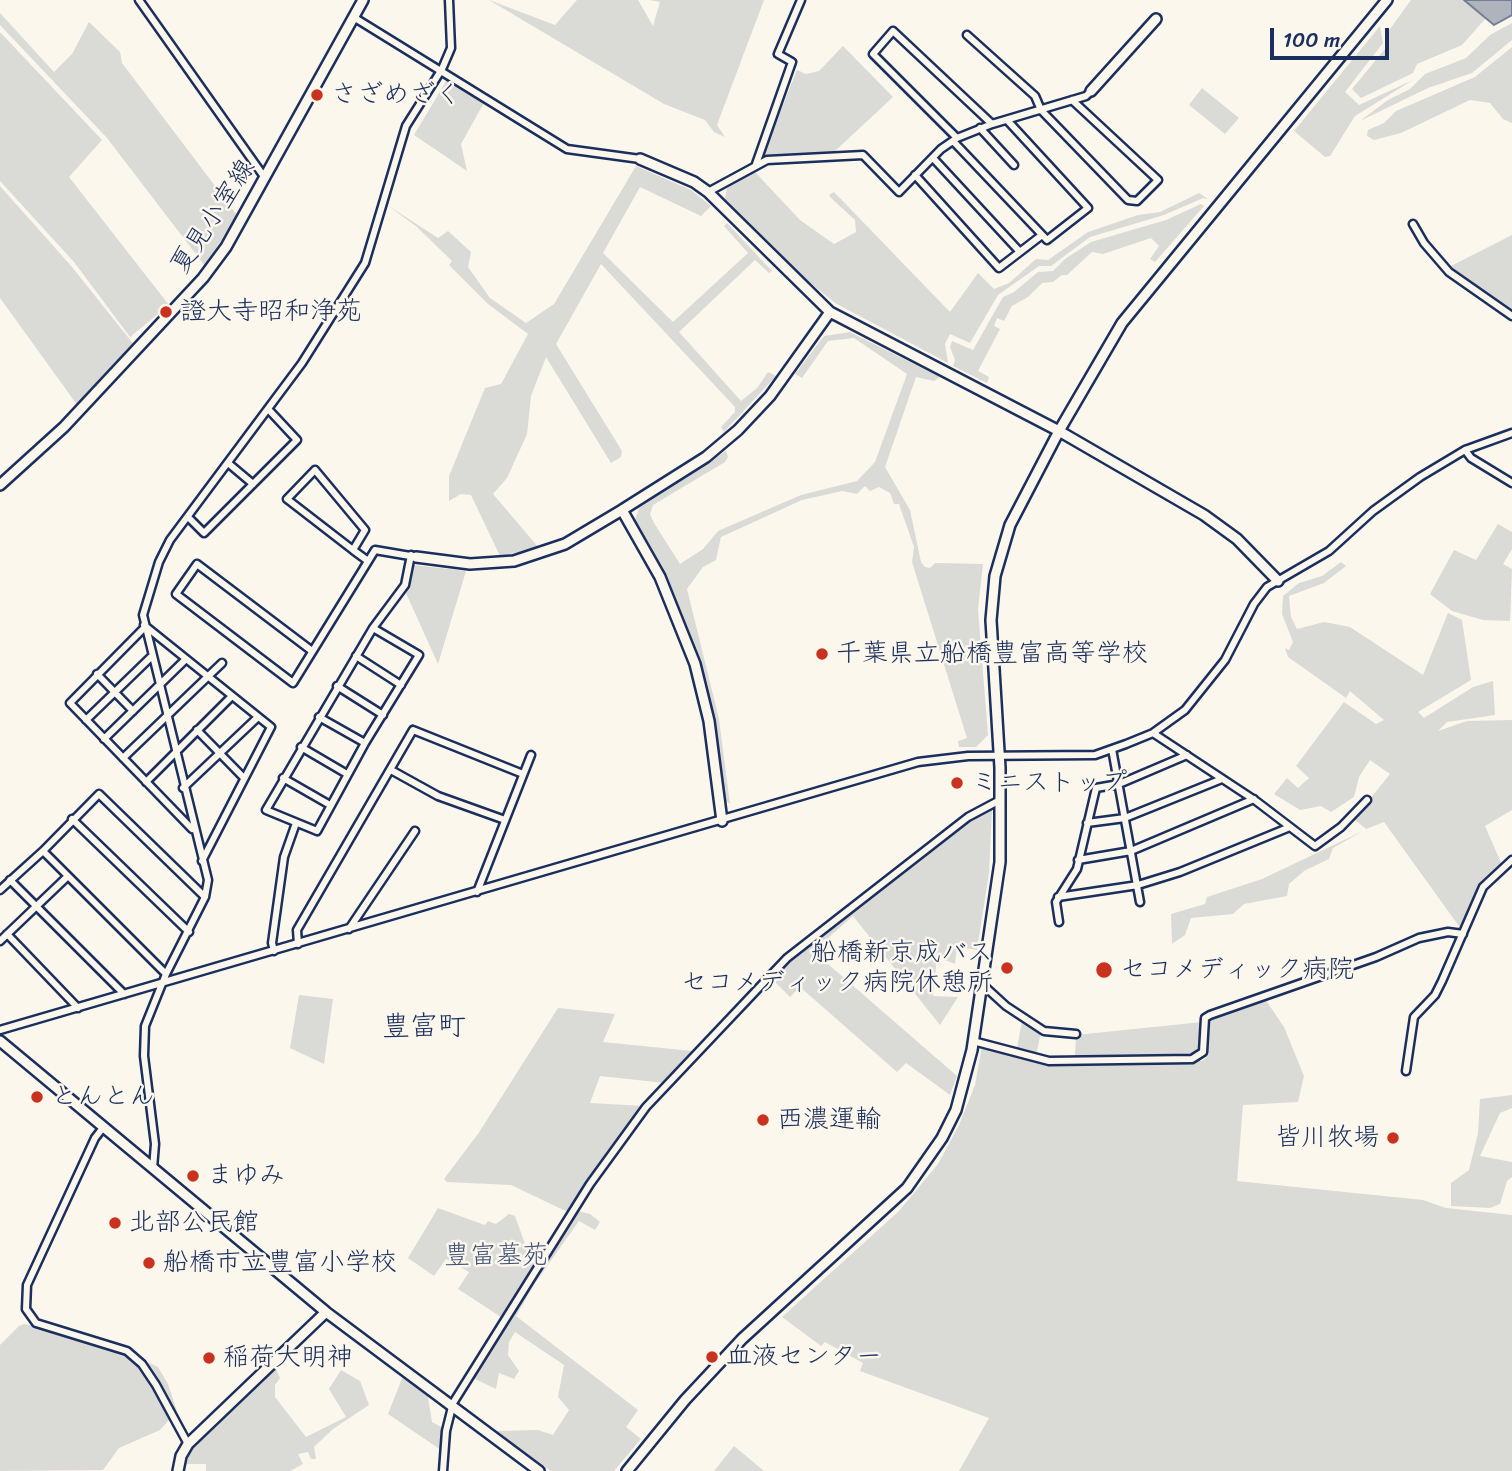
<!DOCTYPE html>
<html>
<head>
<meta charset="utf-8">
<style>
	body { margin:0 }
	#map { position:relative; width:1512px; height:1471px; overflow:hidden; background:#fbf7ec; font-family:Sriracha,sans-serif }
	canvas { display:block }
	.scale { position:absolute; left:1270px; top:28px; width:119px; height:32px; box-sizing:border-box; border:4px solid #1b2f5e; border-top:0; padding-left:9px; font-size:21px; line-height:24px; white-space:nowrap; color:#1b2f5e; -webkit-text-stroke:5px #fbf7ec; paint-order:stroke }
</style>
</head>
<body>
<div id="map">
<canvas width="1512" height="1471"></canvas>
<div class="scale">100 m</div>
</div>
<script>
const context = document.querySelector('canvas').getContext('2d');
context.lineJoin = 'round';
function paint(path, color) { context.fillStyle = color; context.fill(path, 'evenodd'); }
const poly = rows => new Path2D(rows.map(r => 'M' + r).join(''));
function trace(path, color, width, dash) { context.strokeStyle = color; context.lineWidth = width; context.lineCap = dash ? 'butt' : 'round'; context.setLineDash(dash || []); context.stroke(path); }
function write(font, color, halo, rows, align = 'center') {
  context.font = font + ' Sriracha,"Klee One",sans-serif'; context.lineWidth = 5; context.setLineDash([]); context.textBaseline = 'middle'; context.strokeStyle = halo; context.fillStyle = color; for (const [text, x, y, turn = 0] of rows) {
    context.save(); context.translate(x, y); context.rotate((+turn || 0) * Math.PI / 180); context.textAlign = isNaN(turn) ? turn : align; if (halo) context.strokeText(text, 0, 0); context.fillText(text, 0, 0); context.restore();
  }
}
const green = poly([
	[489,0,555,25,577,0,638,0,653,26,660,2,649,0,764,0,717,125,725,137,714,132,705,120,664,104],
	[1411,0,1464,0,1486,18,1462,45,1417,64,1413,73,1361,98,1352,89,1389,44,1387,33],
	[0,13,54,72,72,54,89,22,120,52,122,63,237,215,205,266,107,138,0,25],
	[1512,23,1512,40,1472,73,1428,88,1360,121,1388,100,1410,89,1425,74,1466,58,1490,35],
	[1380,26,1383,43,1345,92,1359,105,1413,80,1355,116,1330,156,1325,157,1294,131],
	[0,32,102,140,69,177,169,305,130,337,74,262,0,181],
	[843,46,893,97,833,153,763,155,797,70,806,74,819,71],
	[1512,47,1512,123,1503,119,1490,103,1470,100,1401,133,1374,140,1367,136,1368,130,1384,123,1396,111,1475,77],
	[448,78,485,101,461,144,467,171,414,135],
	[1202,88,1239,118,1225,134,1189,105],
	[636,166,691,190,711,206,701,216,640,187,603,253,673,322,748,253,724,226,727,223,772,271,769,273,755,260,679,332,741,401,757,388,768,372,776,376,724,432,721,427,735,412,735,407,601,264,556,344,622,451,621,457,611,463,546,357,531,396,527,434,507,478,493,494,539,548,500,556,471,495,461,494,449,501,449,476,485,388,501,384,528,334,488,304,449,265,452,261,417,227,387,205,438,238,448,231,471,252,468,267,490,298,526,323,554,304],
	[755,172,800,220,834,244,856,232,855,220,831,198,829,195,834,192,950,312,978,273,994,289,1009,283,1036,259,1048,260,1088,232,1138,215,1160,212,1199,193,1208,199,1203,198,1164,215,1090,237,1051,266,1039,266,998,295,970,343,950,334,945,344,948,363,835,303,797,272,760,236,725,199,727,188],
	[0,186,72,267,135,346,78,406,0,298],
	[1201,204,1204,206,1155,262,1150,259,1159,246,1151,238,1103,254,1092,252,1067,275,1062,275,1053,282,1042,283,1028,297,1012,306,1004,321,997,318,994,326,1000,329,978,371,989,377,987,383,953,366,955,360,950,347,952,341,973,350,1003,297,1014,292,1038,272,1053,271,1065,259,1091,242,1166,220],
	[1512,235,1512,313,1447,268],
	[850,332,940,377,934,381,916,377,885,467,910,510,921,562,925,567,930,568,935,563,983,564,978,609,988,735,976,747,959,747,958,741,967,738,912,562,914,547,899,504,894,504,890,493,879,487,870,491,865,486,857,494,842,491,802,500,721,537,716,560,703,567,687,589,719,719,730,804,725,800,713,721,699,662,665,573,635,520,639,508,726,451,728,457,725,462,653,505,650,514,654,523,680,564,703,549,718,531,801,495,857,481,875,462,907,374,854,338,828,341,802,378,795,374,824,336],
	[1498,524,1512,532,1512,549,1503,564,1512,569,1510,621,1483,620,1452,611,1430,594,1454,550,1476,560],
	[1341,562,1346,566,1324,583,1289,596,1291,617,1297,629,1324,622,1350,627,1423,675,1448,613,1462,620,1471,680,1418,712,1424,718,1473,687,1493,681,1495,715,1447,722,1438,731,1467,721,1512,720,1512,810,1485,826,1502,865,1481,887,1461,929,1384,822,1366,829,1354,819,1390,774,1370,760,1359,777,1354,797,1331,812,1321,806,1300,810,1274,794,1287,778,1298,788,1309,778,1296,766,1344,702,1376,724,1384,720,1350,691,1346,698,1288,657,1285,648,1289,650,1293,642,1282,614,1283,596,1299,583,1322,576],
	[414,565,466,571,438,664,405,591],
	[992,809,989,873,977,950,957,947,955,964,937,957,933,996,958,997,940,1025,853,916,813,951,957,1076,950,1095,906,1063,897,1072,800,987,790,997,770,977,970,820],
	[1363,831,1333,848,1329,859,1304,871,1289,884,1287,896,1244,904,1233,914,1191,918,1185,935,1172,944,1171,914,1205,904,1207,897,1262,879],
	[299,995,333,999,324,1064,290,1048],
	[1265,999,1284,1027,1304,1076,1298,1102,1243,1105,1237,1181,1423,1200,1446,1208,1512,1215,1512,1471,959,1471,989,1418,860,1371,863,1363,825,1342,821,1346,782,1317,899,1211,938,1164,959,1125,975,1085,982,1045,1050,1063,1202,1061,1206,1058,1207,1019],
	[558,1008,615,1014,603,1042,692,1051,665,1083,600,1076,590,1103,644,1106,570,1213,511,1185,447,1182,444,1179,478,1134],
	[1022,1021,1041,1031,1036,1056,1017,1048],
	[1202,1022,1202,1050,1193,1055,1075,1057,1076,1035],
	[1512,1095,1512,1108,1500,1113,1480,1156,1512,1162,1512,1177,1507,1181,1500,1204,1490,1208,1451,1206,1451,1183,1469,1170,1478,1133,1480,1099],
	[438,1208,485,1225,488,1221,496,1224,509,1214,515,1216,525,1244,539,1255,501,1317,458,1289,469,1272,446,1259,434,1276,408,1258],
	[577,1211,590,1214,600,1222,595,1230,579,1221,535,1283,516,1316,638,1410,626,1427,641,1439,614,1471,551,1471,496,1431,538,1430,553,1435,569,1410,558,1397,564,1365,515,1332,509,1342,508,1355,519,1371,514,1379,499,1373,496,1389,473,1378],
	[24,1324,100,1339,158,1367,168,1384,177,1411,160,1430,119,1448,103,1470,0,1471,0,1345,19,1326],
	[276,1369,280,1378,275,1385,275,1397,306,1437,346,1417,329,1389,341,1370,360,1381,369,1405,333,1429,314,1447,316,1459,311,1459,308,1452,298,1454,303,1464,290,1471,206,1471,206,1464,184,1464,191,1446],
	[403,1376,428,1397,432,1422,443,1428,441,1450,388,1414],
	[734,1446,764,1471,714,1471]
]);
const water = poly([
	[1464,0,1512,0,1512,15,1494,25,1464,0]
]);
const street = poly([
	[139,0,265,178],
	[355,18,567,149,640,159],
	[967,35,1035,96,1041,110,1128,200,1137,201,1158,180,1072,100],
	[980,128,1014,165],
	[957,138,873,54,893,31,992,124],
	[953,141,1047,240,1088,208,1007,120],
	[933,158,1020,252],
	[756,164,792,62,778,54,801,0],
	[915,175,999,268,1042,235],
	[708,192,767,160,863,155,899,192,941,149,957,138,992,124,1086,96,1091,91],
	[1413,224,1424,243,1449,272,1512,316],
	[1465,450,1471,458,1512,483],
	[228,463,253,484],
	[188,517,204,533,297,440,269,410],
	[353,550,365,530,315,470,287,499,353,550,368,561],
	[144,625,271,727,202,861],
	[144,628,70,703,192,829],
	[373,628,419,655,365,743,317,831,266,810,373,628],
	[373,628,405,585,411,555],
	[312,651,197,564,176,594,293,683,375,550,416,557],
	[356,656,401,685],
	[97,674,133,711],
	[337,686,383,715],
	[319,717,365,743],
	[86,720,151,657],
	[197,730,244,778],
	[1153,733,1256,801,1315,846,1341,827,1367,800],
	[104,739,186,659],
	[301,747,347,774],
	[1112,749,1140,902],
	[123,758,222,663],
	[391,770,438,796,505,820],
	[283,778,330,805],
	[146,782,232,696],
	[183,788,258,717],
	[72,819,189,932],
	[1087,823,1125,818,1222,779],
	[1078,860,1131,851,1254,799],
	[10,880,124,994],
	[0,890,43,851],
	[477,892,531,755],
	[1058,897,1138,885,1180,872,1290,827],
	[1059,922,1056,902,1077,869,1096,788,1119,784,1187,755],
	[349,929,415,831],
	[7,934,78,1008],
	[0,941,68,876],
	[298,944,297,930,413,730,523,774],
	[274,951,272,943,284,857,296,823],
	[166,974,43,851,99,794,205,897],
	[982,984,1006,1006,1044,1031,1076,1034],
	[0,1030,918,762,968,756,1095,755,1126,744,1153,733,1185,710,1225,660,1254,604,1267,587,1329,551,1373,511,1420,477,1465,450,1512,433],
	[973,1041,1049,1061,1192,1059,1203,1052,1205,1018,1210,1015,1376,957,1419,938,1448,932,1463,934],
	[1406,1071,1414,1017,1435,995,1442,981,1483,887,1512,860],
	[102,1129,95,1138,27,1285,26,1309,36,1323,127,1351,142,1364,156,1385,188,1444],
	[153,1168,155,1144,144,1056,145,1026,166,974,205,897,208,880,143,615,159,562,170,540,302,363,365,263,406,126,442,69,451,48,449,0],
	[443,1471,446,1431,453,1403,590,1184,646,1107,787,958,968,817,1000,800]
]);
const secondary = poly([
	[1091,91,1156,19],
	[640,159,694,182,708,192,830,312,1059,431,1204,515,1237,539,1278,581],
	[0,485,64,427,203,278,226,247,363,0],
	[622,510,660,577,695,664,709,721,722,821],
	[416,557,470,564,514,561,565,544,622,510,706,457,738,430,770,396,830,312],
	[0,1041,326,1312,539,1471],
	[178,1471,181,1456,188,1444,326,1312],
	[627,1471,685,1400,742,1339,907,1188,942,1138,956,1110,972,1050,1000,862,1000,768,991,620,995,576,1010,525,1059,431,1122,323,1387,0]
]);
const markers = [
	[317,95,7,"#c8321e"],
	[166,312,7,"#c8321e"],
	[822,654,7,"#c8321e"],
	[957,783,7,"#c8321e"],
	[1007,968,7,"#c8321e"],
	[1104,970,9,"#c8321e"],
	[37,1097,7,"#c8321e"],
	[763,1120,7,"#c8321e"],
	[1393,1138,7,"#c8321e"],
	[193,1176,7,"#c8321e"],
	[115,1223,7,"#c8321e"],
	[149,1263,7,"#c8321e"],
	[712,1357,7,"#c8321e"],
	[209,1358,7,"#c8321e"]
];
const poiNames = [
	["さざめざく",331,95],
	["證大寺昭和浄苑",180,312],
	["千葉県立船橋豊富高等学校",836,654],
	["ミニストップ",971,783],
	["船橋新京成バス",993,953,"right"],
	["セコメディック病院休憩所",993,983,"right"],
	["セコメディック病院",1120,970],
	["とんとん",51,1097],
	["西濃運輸",777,1120],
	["皆川牧場",1379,1138,"right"],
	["まゆみ",207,1176],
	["北部公民館",129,1223],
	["船橋市立豊富小学校",163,1263],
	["血液センター",726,1357],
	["稲荷大明神",223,1358]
];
const streetNames = [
	["夏見小室線",214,217,-57]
];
const parkNames = [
	["豊富墓苑",496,1256]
];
const neighbourhoodNames = [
	["豊富町",424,1028]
];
paint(green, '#dadad7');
paint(water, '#afb3bb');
trace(water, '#747e96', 2);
trace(street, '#1b2f5e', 11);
trace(secondary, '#1b2f5e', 14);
trace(street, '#fbf7ec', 6);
trace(secondary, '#fbf7ec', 9);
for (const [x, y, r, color] of markers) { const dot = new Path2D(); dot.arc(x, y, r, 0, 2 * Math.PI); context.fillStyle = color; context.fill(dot); trace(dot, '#fbf7ec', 2.5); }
write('26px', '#1b2f5e', '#fbf7ec', poiNames, 'left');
write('26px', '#1b2f5e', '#fbf7ec', streetNames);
write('26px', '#415176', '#fbf7ec', parkNames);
write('28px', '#1b2f5e', '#fbf7ec', neighbourhoodNames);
</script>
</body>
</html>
